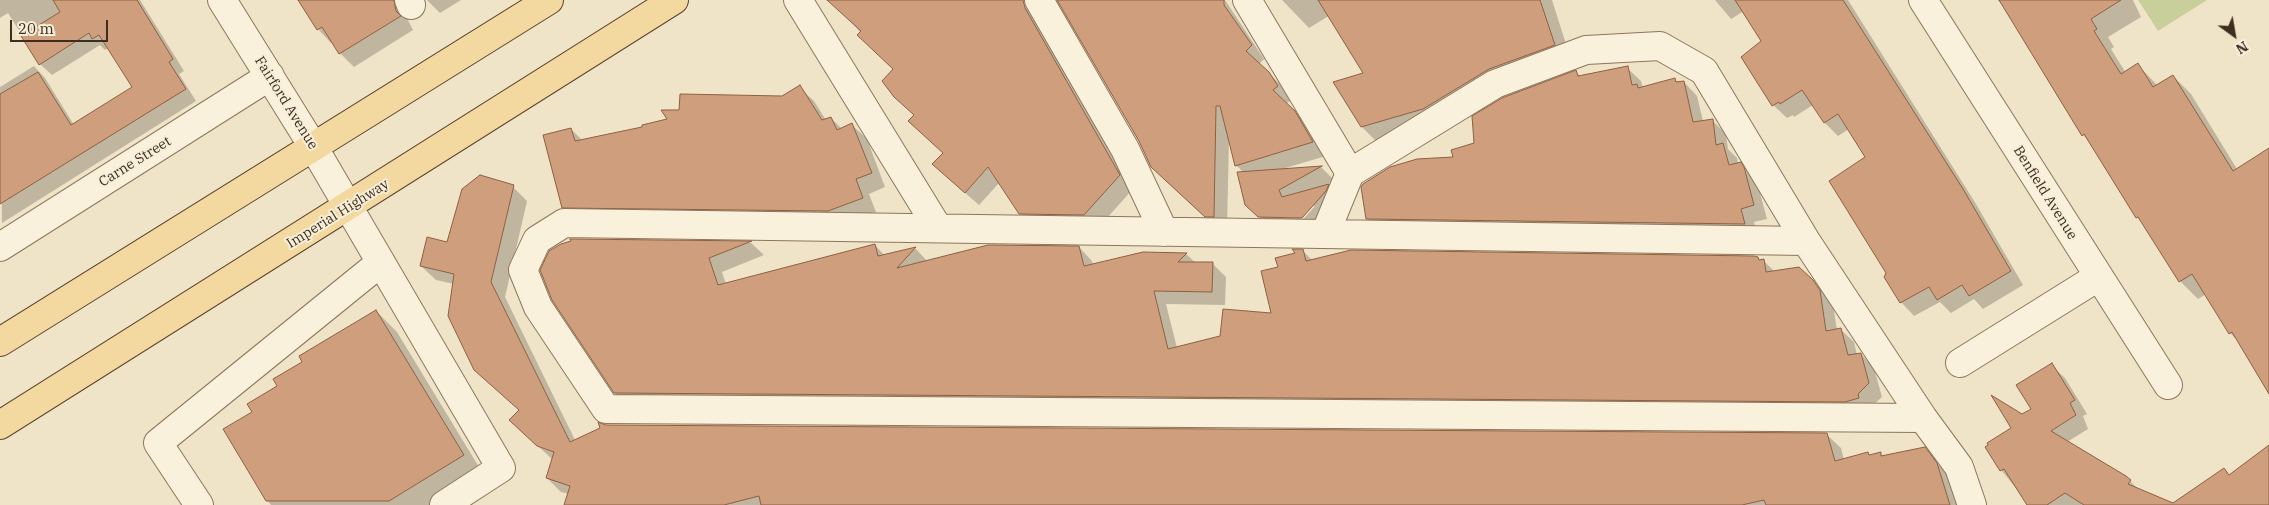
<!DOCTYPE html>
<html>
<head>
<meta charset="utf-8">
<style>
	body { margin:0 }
	#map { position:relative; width:2269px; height:505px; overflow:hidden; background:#f0e4c8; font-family:"IBM Plex Serif",serif }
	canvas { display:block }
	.north { position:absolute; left:2209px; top:10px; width:50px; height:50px; -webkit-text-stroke:4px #f7eed8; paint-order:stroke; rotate:148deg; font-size:14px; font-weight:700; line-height:20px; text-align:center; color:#3d2e20 }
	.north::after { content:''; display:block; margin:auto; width:18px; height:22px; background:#3d2e20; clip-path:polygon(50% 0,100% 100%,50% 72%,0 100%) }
	.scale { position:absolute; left:10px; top:20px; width:98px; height:22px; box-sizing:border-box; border:2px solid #3d2e20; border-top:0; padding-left:6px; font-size:15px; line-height:18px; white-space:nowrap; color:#3d2e20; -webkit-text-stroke:4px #f7eed8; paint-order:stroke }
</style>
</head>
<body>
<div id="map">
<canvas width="2269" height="505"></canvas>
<div class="north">N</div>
<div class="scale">20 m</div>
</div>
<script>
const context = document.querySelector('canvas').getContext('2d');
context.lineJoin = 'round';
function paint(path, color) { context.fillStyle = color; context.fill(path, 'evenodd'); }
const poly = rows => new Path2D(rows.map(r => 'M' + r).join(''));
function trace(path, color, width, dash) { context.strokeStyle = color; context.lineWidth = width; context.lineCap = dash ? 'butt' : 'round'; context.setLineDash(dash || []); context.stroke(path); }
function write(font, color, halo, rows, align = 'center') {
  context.font = font + ' "IBM Plex Serif",serif'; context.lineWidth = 4; context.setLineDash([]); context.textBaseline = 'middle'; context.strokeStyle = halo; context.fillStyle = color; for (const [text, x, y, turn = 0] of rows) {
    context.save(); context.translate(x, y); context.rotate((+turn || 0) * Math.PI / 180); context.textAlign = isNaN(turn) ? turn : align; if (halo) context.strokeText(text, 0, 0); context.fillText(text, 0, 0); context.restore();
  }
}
const green = poly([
	[2138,0,2207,0,2158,31]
]);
const shadow = poly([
	[0,0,140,0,184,71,179,74,196,101,2,223,0,87,34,66,45,78,74,125,134,88,109,47,105,50,100,45,52,75,40,64,8,13,0,18],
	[300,0,415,0,407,12,408,20,413,30,354,67,340,53,333,42,331,43,318,29],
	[427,0,461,0,440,13],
	[840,0,1022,0,1025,7,1038,20,1133,189,1098,228,1033,227,1020,213,1000,182,979,205,948,178,944,153,915,115,895,69,848,19],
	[1058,0,1225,0,1264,59,1259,64,1283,87,1291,100,1286,104,1308,126,1326,156,1282,169,1321,167,1334,180,1327,184,1341,199,1316,231,1273,230,1246,204,1244,173,1236,165,1229,138,1227,230,1220,230,1166,181,1140,141],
	[1311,206,1315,206,1299,224,1297,222],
	[1282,0,1324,0,1332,14,1309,28],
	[1371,0,1552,0,1572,63,1380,145,1362,127],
	[1715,0,1848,0,1976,204,2023,285,1983,309,1974,299,1951,313,1940,302,1914,316,1901,302,1888,273,1867,158,1849,129,1838,136,1825,123,1813,105,1794,117,1793,115,1787,118,1773,105,1763,42,1744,11,1731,19],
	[1998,0,2133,0,2141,17,2108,37,2114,47,2111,49,2126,73,2138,65,2158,86,2173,76,2191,94,2237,169,2269,150,2269,391,2240,343,2230,333,2206,294,2198,299,2180,281,2144,225,2137,217,2091,143,2083,135,2009,12],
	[1627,68,1641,81,1643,88,1675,80,1678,83,1684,82,1697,96,1703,121,1712,120,1726,134,1728,149,1737,158,1738,164,1740,164,1757,182,1767,219,1754,222,1758,237,1380,232,1367,218,1576,72,1581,77],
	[799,87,814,101,826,120,831,118,842,129,852,125,867,139,885,187,869,194,876,212,843,225,578,222,563,207,571,129,583,141,644,128,669,119,680,112,783,97],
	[513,187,527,201,505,297,575,440,606,426,1826,434,1841,448,1844,460,1867,453,1870,456,1880,453,1883,456,1924,448,1951,479,1959,505,572,505,569,494,561,492,547,478,553,460,525,434,520,410,454,284,436,280,421,266],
	[572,240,751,243,764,255,722,272,726,284,875,245,885,256,916,249,928,262,1079,247,1092,261,1093,265,1143,253,1186,254,1196,263,1212,263,1226,277,1225,305,1166,304,1177,348,1221,337,1273,315,1279,268,1303,251,1313,261,1763,260,1775,272,1799,268,1826,295,1833,305,1837,330,1840,329,1854,342,1857,355,1861,354,1874,368,1882,397,1871,407,629,406,615,393],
	[376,311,397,332,485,477,439,505,271,505,267,500,253,412,304,362],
	[2051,365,2065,378,2087,414,2083,416,2088,429,2067,442,2130,481,2139,490,2175,505,2030,505,2001,470,1987,447,2013,429,2022,416,2032,409]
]);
const building = poly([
	[53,0,137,0,173,59,169,62,186,89,0,204,0,94,38,72,71,125,132,87,99,35,92,39,89,33,39,65,21,36,60,12,53,0],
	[298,0,394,0,396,11,401,16,339,54,322,27,317,30,298,0],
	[827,0,1023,0,1025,8,1120,175,1084,215,1019,214,988,167,965,193,932,164,943,153,908,121,914,115,894,97,882,81,893,69,857,35,861,31,827,0],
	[1057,0,1224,0,1224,5,1252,45,1246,51,1269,72,1278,86,1273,90,1295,111,1313,142,1235,166,1220,106,1216,106,1214,217,1205,217,1151,167,1139,141,1057,0],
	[1318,0,1540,0,1555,45,1489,69,1423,109,1361,127,1333,82,1363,73,1318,0],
	[1735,0,1843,0,1963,189,2011,271,1969,296,1962,285,1937,300,1929,287,1900,303,1884,277,1886,273,1829,181,1865,157,1838,114,1824,123,1802,90,1780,104,1779,102,1772,106,1741,57,1761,41,1735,0],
	[1999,0,2121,0,2091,19,2097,29,2094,31,2121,74,2138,63,2153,87,2173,75,2233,171,2269,148,2269,394,2232,332,2229,334,2192,274,2179,282,2138,217,2136,218,2084,134,2082,136,1999,0],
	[1628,66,1632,85,1637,84,1638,88,1675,78,1676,82,1684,81,1693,122,1713,119,1716,145,1723,143,1729,165,1741,162,1744,167,1754,205,1741,209,1745,224,1366,219,1361,187,1363,184,1390,167,1417,159,1453,157,1451,150,1474,143,1472,116,1502,98,1576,70,1578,76,1628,66],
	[800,85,822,120,831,117,837,130,852,123,872,173,856,179,863,198,828,211,562,208,543,135,571,128,575,141,642,127,642,125,667,119,661,110,679,110,680,94,782,96,800,85],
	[1322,166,1279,190,1282,197,1329,184,1326,191,1302,218,1258,217,1245,205,1237,172,1322,166],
	[480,175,514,185,491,282,570,442,600,428,598,422,606,425,1827,433,1835,461,1868,452,1869,455,1881,452,1881,456,1925,447,1937,463,1950,505,1766,505,1764,500,1742,505,761,505,759,496,724,505,564,505,570,486,546,478,554,452,537,446,509,420,519,410,474,370,448,316,454,274,420,266,427,237,447,242,462,189,480,175],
	[570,239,752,241,709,258,718,285,875,244,878,256,916,247,897,268,988,245,1079,246,1084,266,1143,252,1187,253,1178,262,1213,262,1212,292,1154,291,1168,349,1220,336,1223,309,1271,313,1261,271,1278,267,1275,258,1295,253,1292,249,1303,249,1306,261,1351,250,1754,256,1758,257,1759,260,1764,259,1766,272,1799,267,1813,280,1820,290,1826,331,1841,328,1848,355,1861,353,1869,383,1858,394,1859,398,1845,402,614,393,552,300,540,270,549,251,561,244,571,241,570,239],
	[376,310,464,455,389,501,266,501,223,429,252,412,247,404,277,386,273,379,302,362,299,356,376,310],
	[2052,363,2075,400,2070,403,2076,415,2051,431,2126,476,2131,480,2128,484,2173,503,2224,468,2229,475,2269,445,2269,505,2084,505,2065,493,2047,505,2027,505,2004,469,2000,471,1985,447,1988,445,1987,443,2011,428,1991,395,2022,414,2031,409,2016,385,2052,363]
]);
const minor = poly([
	[222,0,314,148,501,468,444,505],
	[409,0,411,5],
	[798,0,938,228],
	[1039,0,1125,149,1164,232],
	[1247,0,1350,173],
	[1923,0,2168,385],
	[1325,234,1350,173,1495,84,1586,50,1660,46,1704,71,1806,241,1923,418,1959,467,1972,505],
	[1806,241,564,223,537,240,523,270,538,307,606,409,1923,418],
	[0,247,270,76],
	[1960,363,2098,277],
	[199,505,158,443,380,263]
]);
const major = poly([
	[0,342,549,0],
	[0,425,674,0]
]);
const streetNames = [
	["Fairford Avenue",286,103,58],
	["Carne Street",135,162,-32],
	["Benfield Avenue",2045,193,58],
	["Imperial Highway",338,214,-32]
];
paint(green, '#c9cf9b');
paint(shadow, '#0003');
paint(building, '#cf9f7d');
trace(building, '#8d5f41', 1);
trace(minor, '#8d765c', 30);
trace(major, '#5b4430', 30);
trace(minor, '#faf1dc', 28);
trace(major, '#f3d9a0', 28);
write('14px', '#3d2e20', '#f7eed8', streetNames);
</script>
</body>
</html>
